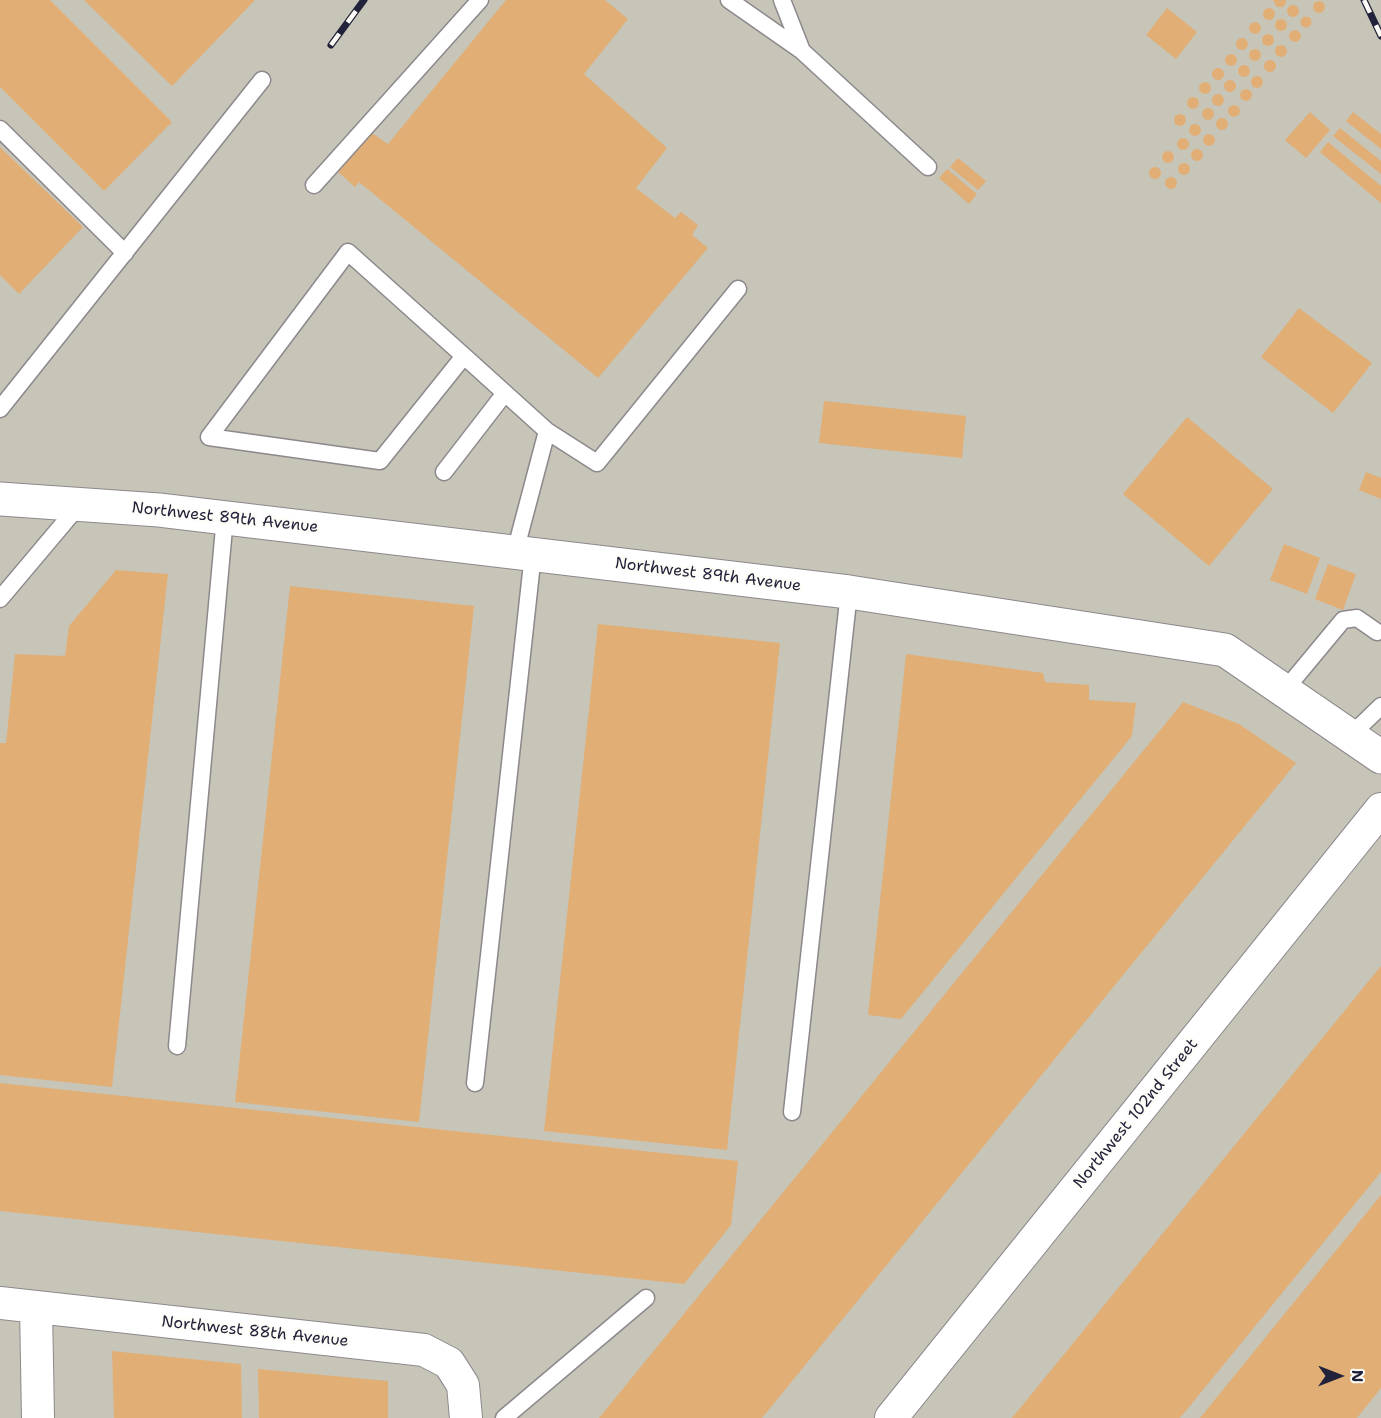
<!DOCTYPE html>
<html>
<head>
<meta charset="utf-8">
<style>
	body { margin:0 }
	#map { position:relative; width:1381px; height:1418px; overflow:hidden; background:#f8eede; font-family:"Shantell Sans",sans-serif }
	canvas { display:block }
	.north { position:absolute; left:1309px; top:1346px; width:60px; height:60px; -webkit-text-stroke:4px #fdfcf7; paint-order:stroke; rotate:90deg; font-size:16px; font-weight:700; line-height:24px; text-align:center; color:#22223b }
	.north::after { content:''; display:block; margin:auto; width:21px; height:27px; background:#22223b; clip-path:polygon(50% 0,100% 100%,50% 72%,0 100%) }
</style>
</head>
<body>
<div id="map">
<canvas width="1381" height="1418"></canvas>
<div class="north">N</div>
</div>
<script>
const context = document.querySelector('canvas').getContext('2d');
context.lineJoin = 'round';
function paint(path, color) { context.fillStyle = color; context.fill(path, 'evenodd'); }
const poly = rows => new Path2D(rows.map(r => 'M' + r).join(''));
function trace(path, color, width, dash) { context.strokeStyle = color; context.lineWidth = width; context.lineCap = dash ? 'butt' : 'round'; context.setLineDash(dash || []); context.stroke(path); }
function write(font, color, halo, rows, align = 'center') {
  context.font = font + ' "Shantell Sans",sans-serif'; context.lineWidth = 4.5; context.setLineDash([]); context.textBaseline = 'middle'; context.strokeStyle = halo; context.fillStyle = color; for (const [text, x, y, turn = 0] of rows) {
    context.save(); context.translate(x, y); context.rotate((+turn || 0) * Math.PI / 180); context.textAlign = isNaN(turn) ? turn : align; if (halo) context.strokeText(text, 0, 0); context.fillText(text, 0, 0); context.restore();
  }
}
const industrial = poly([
	[0,0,1381,0,1381,1418,0,1418]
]);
const building = poly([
	[0,0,50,0,172,122,104,191,0,87],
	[84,0,255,0,172,86],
	[506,0,605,0,628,19,584,74,667,148,636,188,675,218,681,212,698,225,692,235,708,248,598,378,359,182,355,187,336,170,369,131,388,144],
	[1273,0,1286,0,1286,3,1283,7,1279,7,1276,6],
	'1313 7a6 6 0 1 1 12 0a6 6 0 1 1-12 0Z',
	'1287 11a6 6 0 1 1 12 0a6 6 0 1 1-12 0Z',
	'1263 14a6 6 0 1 1 12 0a6 6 0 1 1-12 0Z',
	[1167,8,1197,32,1176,59,1146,35],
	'1300.5 22a5.5 5.5 0 1 1 11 0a5.5 5.5 0 1 1-11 0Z',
	'1275 25a6 6 0 1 1 12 0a6 6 0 1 1-12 0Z',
	'1249 28a6 6 0 1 1 12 0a6 6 0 1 1-12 0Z',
	'1289 36a6 6 0 1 1 12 0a6 6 0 1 1-12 0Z',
	'1262 40a6 6 0 1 1 12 0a6 6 0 1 1-12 0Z',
	'1236 44a6 6 0 1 1 12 0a6 6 0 1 1-12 0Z',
	'1275 51a6 6 0 1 1 12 0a6 6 0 1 1-12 0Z',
	'1249 55a6 6 0 1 1 12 0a6 6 0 1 1-12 0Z',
	'1225 60a6 6 0 1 1 12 0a6 6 0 1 1-12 0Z',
	'1264 66a6 6 0 1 1 12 0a6 6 0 1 1-12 0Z',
	'1238 71a6 6 0 1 1 12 0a6 6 0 1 1-12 0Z',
	'1212 74a6 6 0 1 1 12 0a6 6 0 1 1-12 0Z',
	'1251 82a6 6 0 1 1 12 0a6 6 0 1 1-12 0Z',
	'1224 86a6 6 0 1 1 12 0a6 6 0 1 1-12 0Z',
	'1199 88a6 6 0 1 1 12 0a6 6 0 1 1-12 0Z',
	'1240 95a6 6 0 1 1 12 0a6 6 0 1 1-12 0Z',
	'1212 100a6 6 0 1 1 12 0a6 6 0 1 1-12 0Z',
	'1187 103a6 6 0 1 1 12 0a6 6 0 1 1-12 0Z',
	'1228 111a6 6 0 1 1 12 0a6 6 0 1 1-12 0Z',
	'1202 114a6 6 0 1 1 12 0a6 6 0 1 1-12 0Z',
	[1310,112,1330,130,1306,158,1285,140],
	[1353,112,1381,134,1381,149,1346,121],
	'1174 120a6 6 0 1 1 12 0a6 6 0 1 1-12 0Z',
	'1216 124a6 6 0 1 1 12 0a6 6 0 1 1-12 0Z',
	'1189 130a6 6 0 1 1 12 0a6 6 0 1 1-12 0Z',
	[1340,128,1381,161,1381,174,1333,136],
	'1203 140a6 6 0 1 1 12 0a6 6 0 1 1-12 0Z',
	'1177 144a6 6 0 1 1 12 0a6 6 0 1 1-12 0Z',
	[1328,142,1381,186,1381,203,1320,152],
	[0,147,83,227,19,294,0,275],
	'1191 155a6 6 0 1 1 12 0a6 6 0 1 1-12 0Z',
	'1162 157a6 6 0 1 1 12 0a6 6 0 1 1-12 0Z',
	[958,158,986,181,978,190,950,167],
	'1178 169a6 6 0 1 1 12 0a6 6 0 1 1-12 0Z',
	'1149 173a6 6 0 1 1 12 0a6 6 0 1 1-12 0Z',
	[947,169,977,194,969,204,939,178],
	'1165 183a6 6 0 1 1 12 0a6 6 0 1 1-12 0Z',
	[1299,308,1372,363,1333,413,1261,357],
	[824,401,966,416,962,458,819,443],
	[1187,417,1273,489,1209,566,1123,494],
	[1366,472,1381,478,1381,499,1359,490],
	[1284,544,1320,558,1307,594,1270,580],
	[1328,564,1356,574,1343,610,1315,599],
	[116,570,168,574,112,1087,0,1075,0,743,6,743,15,654,65,656,69,626],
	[290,586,474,606,419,1122,235,1102],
	[598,624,780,643,727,1150,544,1131],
	[906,654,1043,673,1045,682,1089,685,1089,700,1136,703,1132,736,901,1019,868,1015],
	[1183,702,1239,724,1296,763,762,1418,599,1418],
	[1381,966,1381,1172,1180,1418,1012,1418],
	[0,1083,738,1161,731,1225,684,1284,0,1211],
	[1381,1195,1381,1388,1357,1418,1200,1418],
	[112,1351,241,1364,242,1418,114,1418],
	[258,1369,388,1381,388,1418,259,1418]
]);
const service = poly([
	[729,0,802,51],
	[782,0,802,51,928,167],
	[0,129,125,253],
	[314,185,480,0],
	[464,356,380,461,209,437,348,252,464,356,547,431],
	[0,409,262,80],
	[444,472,505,393],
	[515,552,547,431,597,463,738,289],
	[0,599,80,504],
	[1284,691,1343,620,1357,618,1377,632],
	[1350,736,1381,706],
	[177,1046,225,517],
	[475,1083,533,554],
	[792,1112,849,592],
	[504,1418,646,1298]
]);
const minor = poly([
	[0,1303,424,1350,449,1363,463,1385,466,1418],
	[36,1307,38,1418],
	[891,1418,1381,809]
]);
const tertiary = poly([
	[0,499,159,510,849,592,1225,650,1381,757]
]);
const rail = poly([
	[1364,0,1381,36],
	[331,45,364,0]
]);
const streetNames = [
	["Northwest 89th Avenue",225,518,6],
	["Northwest 89th Avenue",708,575,7],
	["Northwest 102nd Street",1136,1114,-51],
	["Northwest 88th Avenue",255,1332,6]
];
paint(industrial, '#c7c4b8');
paint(building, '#e1af76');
trace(service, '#8d888c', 19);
trace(minor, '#8d888c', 34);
trace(tertiary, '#8d888c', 35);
trace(service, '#fff', 16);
trace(minor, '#fff', 32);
trace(tertiary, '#fff', 33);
trace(rail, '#22223b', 7);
trace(rail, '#fdfcf7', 4.5, [14]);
write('16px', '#22223b', '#fdfcf7', streetNames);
</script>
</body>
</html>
